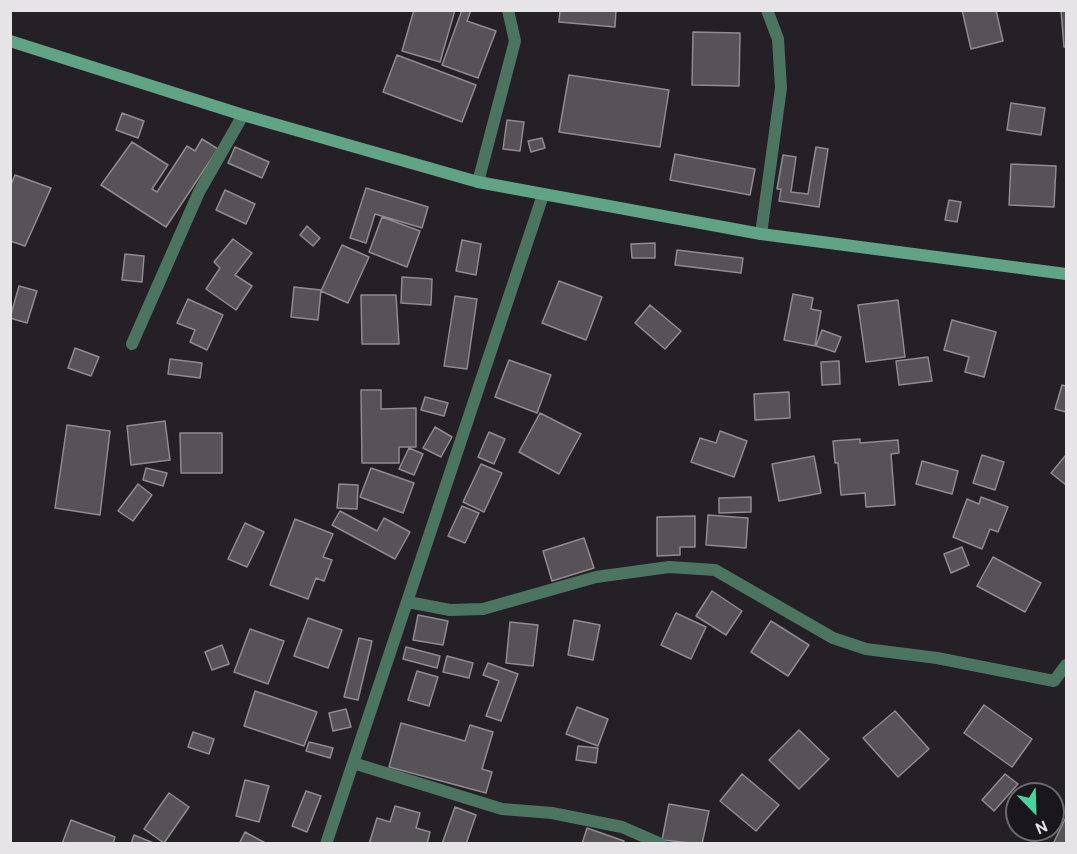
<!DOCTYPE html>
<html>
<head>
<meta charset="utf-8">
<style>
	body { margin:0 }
	#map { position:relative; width:1077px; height:854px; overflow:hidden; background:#242026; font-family:Cabin,sans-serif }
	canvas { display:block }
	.frame { position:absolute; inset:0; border:12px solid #e6e4e7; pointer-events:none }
	.north { position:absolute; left:1005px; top:782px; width:60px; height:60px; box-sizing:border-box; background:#1a171c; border:2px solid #6c696d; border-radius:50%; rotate:157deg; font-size:16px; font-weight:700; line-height:24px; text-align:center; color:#e6e4e7 }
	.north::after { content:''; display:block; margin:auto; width:21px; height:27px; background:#48d49d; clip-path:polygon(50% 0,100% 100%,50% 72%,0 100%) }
</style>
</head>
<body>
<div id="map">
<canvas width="1077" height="854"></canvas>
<div class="frame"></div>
<div class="north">N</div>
</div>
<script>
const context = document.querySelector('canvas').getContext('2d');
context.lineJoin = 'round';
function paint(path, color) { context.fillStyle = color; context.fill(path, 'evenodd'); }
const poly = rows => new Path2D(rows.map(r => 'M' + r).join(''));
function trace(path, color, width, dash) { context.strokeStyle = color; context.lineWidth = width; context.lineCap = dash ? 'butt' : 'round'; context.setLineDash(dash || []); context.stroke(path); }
const building = poly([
	[414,10,455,10,440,62,402,51,414,10],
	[462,10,471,10,467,21,496,31,478,78,442,65,462,10],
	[560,10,616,10,615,27,559,22,560,10],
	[962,10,996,10,1003,41,971,49,962,10],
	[1061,10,1066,10,1066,47,1064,47,1061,10],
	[693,32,740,33,739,86,692,85,693,32],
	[397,55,476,85,462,122,383,92,397,55],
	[569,75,669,90,660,147,559,132,569,75],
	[1011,103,1045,108,1041,135,1007,130,1011,103],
	[122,113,144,121,138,138,116,130,122,113],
	[507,120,524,122,520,151,503,149,507,120],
	[542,138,545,148,531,152,528,141,542,138],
	[202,139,218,149,166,227,101,185,132,142,168,165,152,189,157,192,187,146,195,151,202,139],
	[235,147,269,162,262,178,228,163,235,147],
	[816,147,828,149,819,207,779,201,781,189,777,189,783,155,796,157,791,192,808,194,816,147],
	[675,154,755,169,750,195,670,180,675,154],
	[1011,164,1056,166,1054,207,1009,205,1011,164],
	[15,175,51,188,25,246,10,241,10,187,15,175],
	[366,188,428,207,422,228,375,214,366,243,350,238,366,188],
	[225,190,255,204,246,224,216,210,225,190],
	[949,200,961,202,957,222,945,220,949,200],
	[382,217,420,231,407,267,369,252,382,217],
	[307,226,320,238,313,246,300,235,307,226],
	[233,239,252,253,235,275,252,286,236,310,206,289,220,268,214,262,233,239],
	[462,240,481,244,476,275,456,271,462,240],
	[655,243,655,258,632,258,631,244,655,243],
	[342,245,369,257,348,303,321,291,342,245],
	[677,250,743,258,741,273,675,265,677,250],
	[125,254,144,256,142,282,122,280,125,254],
	[402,277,432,279,431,305,401,303,402,277],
	[559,281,602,297,586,340,542,323,559,281],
	[19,286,37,291,27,323,10,318,19,286],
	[294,287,321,290,318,320,291,317,294,287],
	[793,294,813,298,811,309,821,311,815,346,784,340,793,294],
	[361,295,396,295,399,344,362,344,361,295],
	[455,296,477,299,467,369,444,366,455,296],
	[188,299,223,315,207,350,190,342,195,330,177,323,188,299],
	[898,300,905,357,866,362,858,305,898,300],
	[650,305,681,331,665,349,635,323,650,305],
	[952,320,996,332,984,377,965,372,969,357,944,350,952,320],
	[822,330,841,337,835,352,816,346,822,330],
	[75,348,99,357,91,376,68,368,75,348],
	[928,357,932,381,899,385,896,361,928,357],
	[170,359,202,363,200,378,168,374,170,359],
	[509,360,551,375,537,413,495,397,509,360],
	[839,361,840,384,822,385,821,362,839,361],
	[1062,385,1066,386,1066,412,1055,409,1062,385],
	[361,390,381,390,381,409,416,408,416,447,399,447,399,463,362,463,361,390],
	[789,392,790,418,755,420,754,394,789,392],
	[425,397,448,403,444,416,421,410,425,397],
	[540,413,581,434,559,474,519,452,540,413],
	[165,421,170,460,131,465,127,426,165,421],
	[67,425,110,431,100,515,55,508,67,425],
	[435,427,452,437,441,457,423,448,435,427],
	[720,431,747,441,734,477,691,462,700,438,716,443,720,431],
	[489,432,505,439,494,464,478,457,489,432],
	[180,433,222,433,222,473,181,473,180,433],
	[860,439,860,443,898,440,899,453,891,454,895,505,866,507,865,493,841,495,838,463,835,463,833,441,860,439],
	[409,448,423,454,414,475,399,469,409,448],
	[982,455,1004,462,995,490,973,483,982,455],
	[1066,455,1066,485,1051,473,1066,455],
	[814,456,821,493,779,501,772,464,814,456],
	[922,461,958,471,952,494,916,484,922,461],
	[481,464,502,473,484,512,463,502,481,464],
	[146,468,167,473,163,486,143,480,146,468],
	[371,468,414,483,403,513,360,497,371,468],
	[138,484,152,495,133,521,118,511,138,484],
	[339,484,358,485,357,509,337,508,339,484],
	[751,497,751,512,719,513,719,498,751,497],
	[981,497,1008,507,998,532,990,529,982,549,953,537,967,499,979,504,981,497],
	[462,506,479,513,465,543,448,536,462,506],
	[340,511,377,531,384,518,410,532,395,559,332,525,340,511],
	[708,515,748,518,746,548,706,545,708,515],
	[695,516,695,547,680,547,680,555,657,556,657,517,695,516],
	[295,519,333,534,323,557,332,560,324,581,316,578,308,599,270,585,295,519],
	[245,523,264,532,247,567,228,559,245,523],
	[584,538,594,568,552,581,543,551,584,538],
	[962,547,969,565,951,573,944,554,962,547],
	[993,557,1041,583,1025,612,977,586,993,557],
	[712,591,742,611,726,635,696,616,712,591],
	[676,613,706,627,691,659,661,645,676,613],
	[418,615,448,621,443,645,413,640,418,615],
	[308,618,342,630,328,668,294,656,308,618],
	[574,620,600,625,593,660,568,655,574,620],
	[771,621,809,645,788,676,751,652,771,621],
	[510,622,538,625,533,666,506,663,510,622],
	[250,629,284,641,268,684,234,672,250,629],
	[359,638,372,641,358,700,344,697,359,638],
	[222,645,229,664,212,670,205,652,222,645],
	[406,647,440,656,437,668,403,659,406,647],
	[447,656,473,663,469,678,443,672,447,656],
	[488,663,518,674,501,721,486,716,499,681,483,675,488,663],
	[417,671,438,677,429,706,408,700,417,671],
	[255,691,317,712,304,746,244,726,255,691],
	[984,705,1032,739,1012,767,964,733,984,705],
	[577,707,608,719,598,746,566,734,577,707],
	[346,709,351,727,333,731,329,713,346,709],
	[895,711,929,749,898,777,863,738,895,711],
	[401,723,465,741,470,725,493,732,482,769,492,772,486,793,389,767,401,723],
	[799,730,829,759,799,789,769,760,799,730],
	[193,732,214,739,209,754,188,747,193,732],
	[309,742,333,748,330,758,306,751,309,742],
	[578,746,598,748,596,763,576,760,578,746],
	[742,774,779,805,756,831,720,801,742,774],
	[1005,774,1018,784,994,811,982,800,1005,774],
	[245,780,269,786,259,822,236,816,245,780],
	[306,791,321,796,307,832,292,826,306,791],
	[169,793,189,807,164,843,144,829,169,793],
	[669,804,709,811,702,844,662,840,669,804],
	[395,806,420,813,416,828,430,832,427,844,369,844,377,818,390,822,395,806],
	[455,807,476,815,466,844,442,844,455,807],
	[1066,817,1066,844,1053,844,1066,817],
	[71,820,115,837,113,844,62,844,71,820],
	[587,828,624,841,623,844,582,844,587,828],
	[245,832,267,844,239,844,245,832],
	[134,835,156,844,131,844,134,835]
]);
const minor = poly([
	[478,182,515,41,508,10],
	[761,234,781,88,778,39,767,10],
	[132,344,199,192,243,115],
	[408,602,450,610,483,609,596,577,669,567,715,570,833,638,866,649,937,658,1054,681,1066,665],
	[353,763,502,809,552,813,622,827,661,844],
	[326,844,543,195]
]);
const secondary = poly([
	[10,41,243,115,478,182,761,234,1066,274]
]);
paint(building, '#565258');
trace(building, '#8f8b91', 1.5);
trace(minor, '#4c7561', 12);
trace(secondary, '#61a485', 12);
</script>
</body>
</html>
